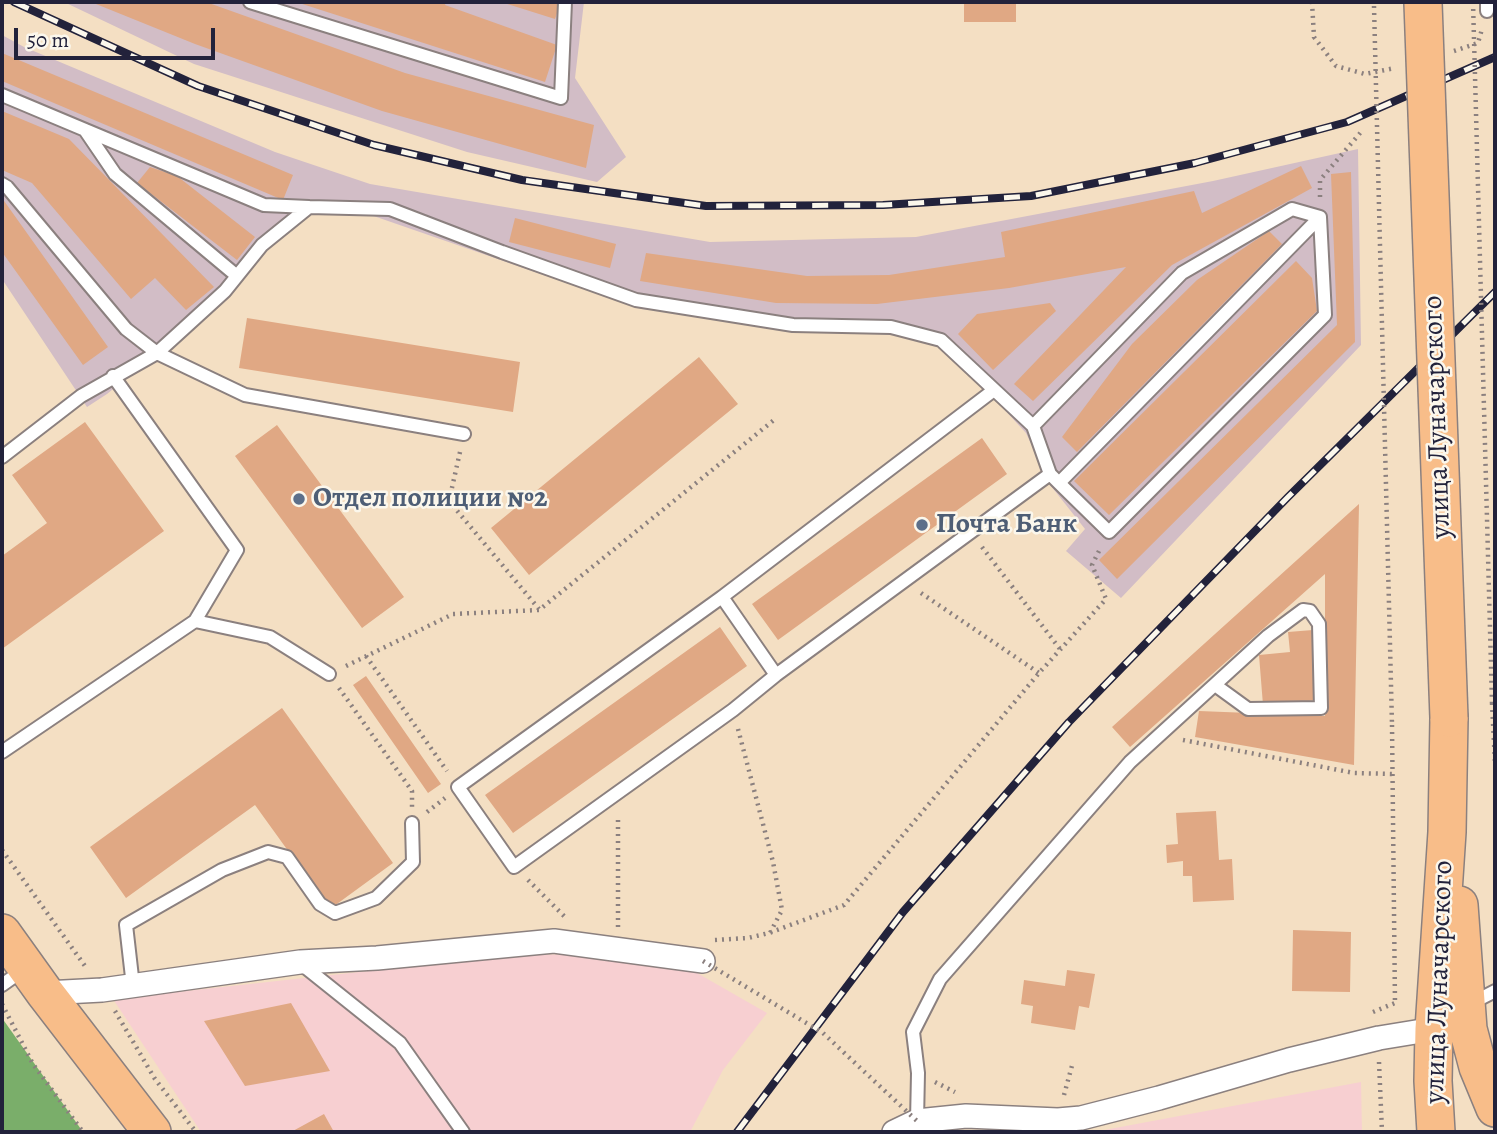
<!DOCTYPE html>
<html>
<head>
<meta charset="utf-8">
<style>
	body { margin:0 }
	#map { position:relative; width:1497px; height:1134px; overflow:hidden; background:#f4dfc3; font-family:Alegreya,serif }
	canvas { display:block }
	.frame { position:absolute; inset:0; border:4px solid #22223b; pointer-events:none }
	.scale { position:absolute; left:14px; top:28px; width:201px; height:32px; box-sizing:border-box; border:4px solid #22223b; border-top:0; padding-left:9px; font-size:21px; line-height:24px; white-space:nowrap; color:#22223b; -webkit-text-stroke:5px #fbf7ec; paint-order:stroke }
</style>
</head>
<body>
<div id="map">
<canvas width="1497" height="1134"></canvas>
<div class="frame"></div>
<div class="scale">50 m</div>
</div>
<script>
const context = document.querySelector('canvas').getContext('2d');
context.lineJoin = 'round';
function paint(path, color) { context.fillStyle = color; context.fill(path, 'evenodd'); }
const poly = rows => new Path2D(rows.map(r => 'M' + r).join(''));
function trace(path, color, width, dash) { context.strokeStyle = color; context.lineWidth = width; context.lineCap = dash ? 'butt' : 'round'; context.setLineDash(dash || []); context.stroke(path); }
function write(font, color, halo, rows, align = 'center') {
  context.font = font + ' Alegreya,serif'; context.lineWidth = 5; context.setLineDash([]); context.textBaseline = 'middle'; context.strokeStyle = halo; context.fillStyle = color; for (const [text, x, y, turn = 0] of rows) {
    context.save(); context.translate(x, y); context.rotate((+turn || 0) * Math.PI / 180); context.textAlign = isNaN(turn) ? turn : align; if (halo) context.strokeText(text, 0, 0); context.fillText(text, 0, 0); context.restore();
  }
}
const built = poly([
	[662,953,767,1013,723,1070,690,1132,201,1132,113,999,514,955],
	[1361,1082,1362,1132,1099,1132,1099,1131]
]);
const industrial = poly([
	[64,2,584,2,575,78,626,157,597,182,467,152,194,64],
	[2,35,24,47,275,152,370,184,710,242,916,237,1213,181,1358,149,1361,345,1121,598,1066,551,1085,529,1051,486,1026,433,976,379,933,337,642,309,365,213,302,211,225,297,107,394,87,407,2,279]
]);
const forest = poly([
	[2,1018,83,1132,2,1132]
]);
const building = poly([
	[91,2,206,2,405,73,594,125,586,168,382,111,195,44],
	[296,2,446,2,445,5,557,45,545,82],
	[501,2,561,2,555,19],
	[964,2,1016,2,1016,22,964,22],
	[2,53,293,175,283,200,2,81],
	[2,111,69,139,214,287,186,310,155,278,131,299,32,183,2,170],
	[1301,166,1312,188,1172,265,1033,401,1014,384,1126,267,1009,288,877,304,776,303,640,281,646,253,807,276,889,275,1005,257,1001,232,1194,191,1202,213],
	[150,167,177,176,255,237,237,260,137,183],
	[1351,172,1355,342,1117,579,1099,560,1337,325,1331,174],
	[2,198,108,347,83,365,2,252],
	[515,218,616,244,610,268,509,242],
	[1269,231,1282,244,1077,452,1062,437,1132,344,1197,280],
	[1296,261,1312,278,1317,311,1109,515,1074,481],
	[1050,303,1056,311,993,370,958,334,977,314],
	[247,318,520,362,513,412,239,368],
	[699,357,738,404,529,575,491,528],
	[85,422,164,531,2,649,2,556,47,523,12,475],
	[277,425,404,597,362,628,235,456],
	[982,438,1007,474,778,640,752,604],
	[1359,504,1354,765,1195,737,1199,711,1325,716,1325,574,1130,747,1112,727],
	[720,627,747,666,513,833,485,795],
	[1313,630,1319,700,1263,705,1259,655,1290,652,1288,632],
	[366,676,441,784,428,793,353,685],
	[282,708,393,863,330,909,255,805,126,898,90,847],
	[1216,811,1219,860,1232,859,1234,900,1193,902,1192,876,1183,876,1183,861,1167,863,1166,845,1178,844,1176,813],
	[1293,930,1351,932,1350,992,1292,991],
	[1067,970,1095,974,1089,1008,1079,1006,1075,1030,1031,1023,1033,1006,1021,1004,1024,980,1065,986],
	[291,1003,330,1071,245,1086,204,1021],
	[324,1114,334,1132,291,1132]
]);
const path = poly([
	[1312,2,1314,37,1336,66,1365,74,1395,68],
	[1374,2,1374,6],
	[1454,51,1478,43,1482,29],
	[1320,197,1320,180,1361,132],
	[460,452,449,501,539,609],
	[982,547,1060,649],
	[921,593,1039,673],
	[366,656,447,771],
	[346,666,453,614,539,610,774,420],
	[339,688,412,791,412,807],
	[1492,703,1495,763],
	[1392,725,1395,1004],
	[738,729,773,862,782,910,770,933],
	[1183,740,1354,773,1393,774],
	[427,812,445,798],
	[2,850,85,966],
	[528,880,566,918],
	[618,927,618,817],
	[715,940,748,938,769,933,844,905,1039,673,1106,599,1092,565,1100,549],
	[2,1004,33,1064,83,1132],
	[115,1011,155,1079,196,1132],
	[1373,1012,1395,1003],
	[1379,1062,1382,1132],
	[935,1082,955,1092],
	[1064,1095,1073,1062]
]);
const lane = poly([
	[250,2,561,98,565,2],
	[1487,2,1487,11],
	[2,95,264,205,309,207],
	[85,130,115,174,237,276],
	[2,184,7,187,126,329,157,353,245,395,464,434],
	[994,390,722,597,458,787,514,867,733,710,776,675,1050,474],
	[1033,426,1182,273,1292,209,1320,217],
	[2,457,81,396,157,353,225,291,262,245,309,207,390,209,502,252,636,300,793,325,891,327,941,340,1033,426,1050,474,1059,483,1109,532,1325,315,1320,217,1059,483],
	[722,597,776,675],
	[195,621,270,637,329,674],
	[2,752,195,621,237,550,113,376],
	[300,963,400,1043,463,1132],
	[2,985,23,970],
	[133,986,126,925,222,870,268,852,287,857,320,904,335,913,376,898,413,862,412,823],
	[1470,1004,1495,991],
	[917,1121,918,1073,913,1032,940,979,1130,762,1268,636,1303,610,1310,611,1319,624,1321,708,1248,709,1215,685]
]);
const street = poly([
	[45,993,102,990,300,962,377,958,554,941,703,961],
	[894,1132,917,1121,966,1116,1058,1120,1081,1118,1159,1098,1289,1060,1379,1038,1434,1029,1444,1022]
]);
const primary = poly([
	[1459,905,1468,1029,1478,1067,1495,1108],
	[2,933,45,993,152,1132],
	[1436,1132,1433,1081,1434,1029,1447,832,1449,718]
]);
const rail = poly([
	[14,2,198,86,374,145,522,180,706,206,883,205,1031,196,1195,163,1347,122,1495,57],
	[737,1132,903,912,1069,722,1288,497,1495,292]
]);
const pathBridge = poly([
	[1473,2,1492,703],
	[1374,6,1392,725],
	[703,961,823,1033,917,1121]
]);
const primaryBridge = poly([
	[1423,3,1449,718]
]);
const markers = [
	[299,499,7,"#5c6f8a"],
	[922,525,7,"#5c6f8a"]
];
const streetNames = [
	["улица Луначарского",1438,417,-92],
	["улица Луначарского",1440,982,-88]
];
const serviceNames = [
	["Отдел полиции №2",313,499],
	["Почта Банк",936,525]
];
paint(built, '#f7cfd1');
paint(industrial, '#d2bdc6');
paint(forest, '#7aae6a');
paint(building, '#e0a884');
trace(lane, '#8b807f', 16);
trace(street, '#8b807f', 26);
trace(primary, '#8b807f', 40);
trace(path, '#8b807f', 4.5, [2, 5]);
trace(lane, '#fff', 12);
trace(street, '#fff', 23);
trace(primary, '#f8bd89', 37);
trace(rail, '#22223b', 8);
trace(rail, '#fbf7ec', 5, [16]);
trace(primaryBridge, '#8b807f', 40, []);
trace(pathBridge, '#8b807f', 4.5, [2, 5]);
trace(primaryBridge, '#f8bd89', 37);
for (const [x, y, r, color] of markers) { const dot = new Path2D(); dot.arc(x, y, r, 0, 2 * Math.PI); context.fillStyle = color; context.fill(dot); trace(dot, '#fbf7ec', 2.5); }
write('28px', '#22223b', '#fbf7ec', streetNames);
write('bold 28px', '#4e5e75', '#fbf7ec', serviceNames, 'left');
</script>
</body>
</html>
